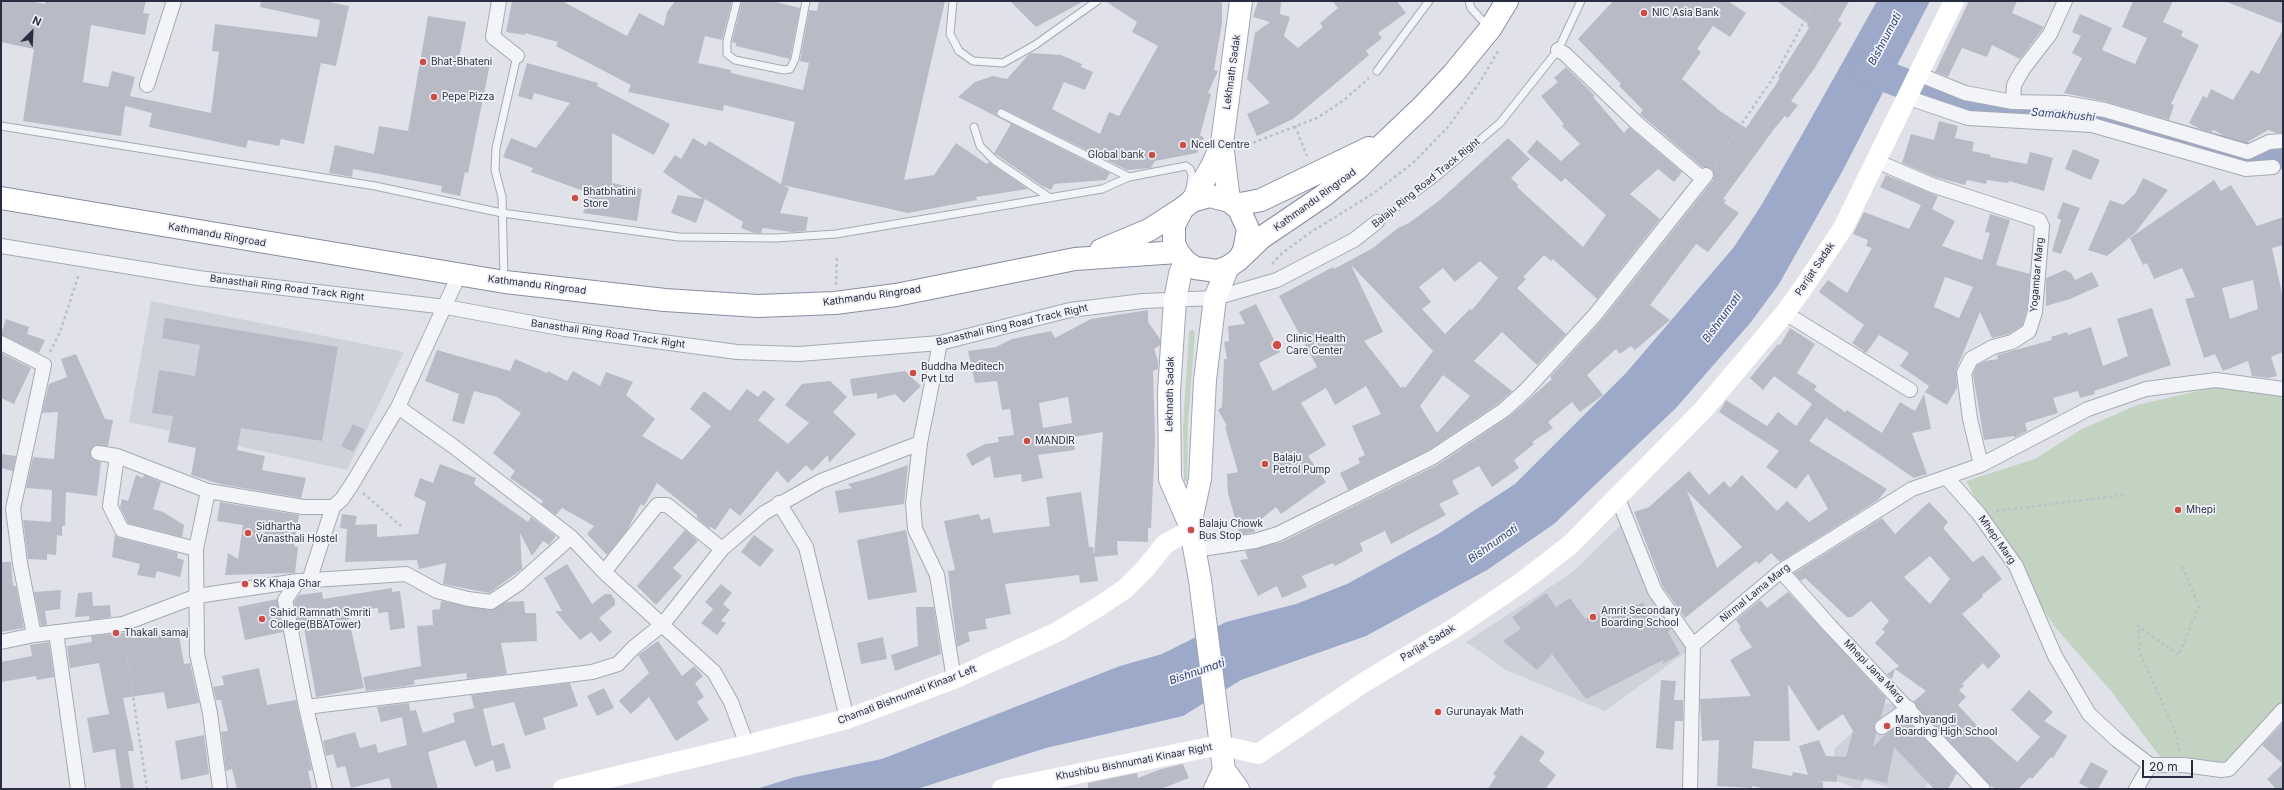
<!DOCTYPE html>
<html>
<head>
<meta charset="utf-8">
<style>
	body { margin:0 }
	#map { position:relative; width:2284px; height:790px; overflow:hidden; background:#e1e2e9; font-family:Inter,sans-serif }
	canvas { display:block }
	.frame { position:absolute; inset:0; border:2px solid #292d41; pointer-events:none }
	.north { position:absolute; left:12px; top:12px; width:40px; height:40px; -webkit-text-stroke:3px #f0f2f7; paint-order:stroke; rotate:24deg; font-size:11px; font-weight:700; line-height:16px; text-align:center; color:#292d41 }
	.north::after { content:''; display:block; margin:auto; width:14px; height:18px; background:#292d41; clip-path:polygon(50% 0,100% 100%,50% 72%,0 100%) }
	.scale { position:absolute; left:2142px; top:760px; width:51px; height:18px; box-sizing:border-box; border:2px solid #292d41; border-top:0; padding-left:5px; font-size:12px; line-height:14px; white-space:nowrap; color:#292d41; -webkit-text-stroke:3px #f0f2f7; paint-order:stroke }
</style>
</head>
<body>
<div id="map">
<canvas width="2284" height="790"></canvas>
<div class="frame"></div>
<div class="north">N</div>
<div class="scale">20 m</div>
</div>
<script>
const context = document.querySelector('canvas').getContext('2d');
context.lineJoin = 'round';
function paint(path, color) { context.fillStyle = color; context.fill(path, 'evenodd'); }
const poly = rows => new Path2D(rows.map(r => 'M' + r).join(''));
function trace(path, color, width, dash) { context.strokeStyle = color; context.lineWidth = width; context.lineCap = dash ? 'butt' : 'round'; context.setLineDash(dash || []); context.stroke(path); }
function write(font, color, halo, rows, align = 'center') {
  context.font = font + ' Inter,sans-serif'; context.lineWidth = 3.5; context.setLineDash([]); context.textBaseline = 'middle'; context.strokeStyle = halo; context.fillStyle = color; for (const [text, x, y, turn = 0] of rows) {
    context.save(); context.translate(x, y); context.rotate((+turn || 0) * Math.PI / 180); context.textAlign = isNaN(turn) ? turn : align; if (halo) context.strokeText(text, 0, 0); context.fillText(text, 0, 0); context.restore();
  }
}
const built = poly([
	[151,301,404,352,347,470,129,422],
	[1621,525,1697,644,1605,711,1506,670,1466,642,1573,572],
	[1884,703,1894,704,1941,754,1925,789,1894,789,1864,780,1860,789,1857,789,1835,780,1834,749]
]);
const green = poly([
	[1192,329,1195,332,1188,424,1187,481,1184,481,1183,426,1189,332],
	[2259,386,2283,393,2283,707,2228,765,2163,761,2111,691,2054,626,1987,519,1966,481,2035,459,2082,429,2137,405,2211,388]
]);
const water = poly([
	[1877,1,1930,1,1842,172,1779,284,1751,322,1676,408,1554,524,1487,570,1366,636,1241,680,1183,716,1046,748,917,789,756,789,795,777,882,759,1120,666,1162,654,1226,622,1296,604,1347,584,1438,534,1515,484,1626,373,1734,247,1762,204,1799,140]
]);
const river = poly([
	[1868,70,1970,108,2090,115,2250,159,2283,153]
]);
const building = poly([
	[1,1,30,1,45,4,45,1,146,1,143,13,149,14,145,35,91,25,83,82,108,87,112,71,135,77,130,96,211,113,219,52,212,51,215,24,317,37,320,20,260,7,261,1,324,1,349,6,336,66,321,63,304,144,281,139,279,146,248,140,246,148,149,127,152,113,125,106,121,136,23,121,34,49,1,42],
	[512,1,562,1,627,36,639,13,664,26,667,12,675,1,732,1,722,40,705,36,698,63,731,70,731,73,803,90,809,63,800,61,809,10,817,11,819,1,945,1,904,180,934,175,956,143,987,164,989,162,1028,189,976,197,977,200,908,213,783,185,789,188,780,213,808,217,806,231,791,232,763,228,761,233,754,233,741,228,743,222,705,199,696,223,671,213,678,195,703,199,663,172,675,155,681,159,693,138,706,146,709,141,781,184,795,122,724,105,723,111,628,92,631,85,556,46,558,42,525,33,525,35,506,32],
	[742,1,772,1,800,8,790,59,736,46,736,43,732,42],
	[1010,1,1084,1,1036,27],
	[1105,1,1222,1,1222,23,1214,70,1218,71,1208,93,1211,94,1200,135,1204,138,1197,153,1155,161,1151,168,1127,170,1003,109,998,109,996,114,999,117,1110,173,1106,180,1054,184,1051,190,1042,186,994,153,1011,124,958,97,975,82,993,76,1007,79,1030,53,1061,55,1082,64,1081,67,1093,72,1085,90,1064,82,1052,109,1100,134,1109,112,1119,116,1158,46,1132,32,1137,22],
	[1258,1,1281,1,1280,14,1290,17,1284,36,1298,48,1323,27,1320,23,1338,8,1332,1,1397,1,1406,13,1378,33,1382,38,1366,51,1369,55,1348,73,1293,119,1257,136,1247,114,1270,103,1247,79,1255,33,1270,22,1253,17],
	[1613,1,1728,1,1746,13,1730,37,1713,26,1697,49,1701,52,1682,79,1720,111,1746,128,1775,86,1780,78,1778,77,1809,28,1807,26,1808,24,1777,1,1849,1,1838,21,1842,23,1814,69,1791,101,1798,105,1788,118,1785,116,1774,129,1723,199,1726,200,1724,203,1739,213,1708,252,1696,244,1650,305,1670,320,1635,350,1631,346,1620,354,1616,349,1587,375,1603,395,1580,412,1572,402,1548,422,1553,428,1532,442,1534,444,1514,460,1519,468,1492,487,1479,466,1452,481,1459,494,1439,504,1446,515,1391,544,1385,531,1360,543,1363,551,1335,566,1333,563,1302,576,1307,587,1282,598,1277,586,1258,596,1240,560,1248,559,1245,551,1282,542,1437,465,1510,416,1552,379,1550,377,1602,320,1713,180,1714,176,1712,169,1702,167,1640,114,1643,110,1619,86,1621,84,1578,39],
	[1969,1,2017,1,2012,13,2044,27,2020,59,1992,45,1987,57,1962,48,1948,77,1935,72],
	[2133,1,2173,1,2163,22,2183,31,2181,36,2199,45,2171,104,2174,105,2169,120,2107,102,2064,93,2082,58,2072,53,2081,36,2072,32,2080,14,2112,28,2102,50,2135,64,2147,38,2122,27],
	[2227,1,2283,1,2283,24,2227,2],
	[428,16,466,22,459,58,490,64,468,173,465,172,460,196,441,192,442,186,353,169,352,177,329,173,335,145,374,154,379,126,408,131],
	[2283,29,2283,133,2276,133,2268,130,2246,143,2227,137,2213,130,2211,132,2202,130,2189,123,2203,96,2207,98,2211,89,2233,100,2251,70,2259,74],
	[527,63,598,83,597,86,670,124,654,155,612,133,612,183,642,189,637,221,583,213,589,193,531,172,533,168,503,157,511,138,536,148,570,103,534,93,532,100,518,96],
	[1566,67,1595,96,1593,97,1624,133,1629,127,1682,172,1674,182,1658,169,1630,194,1660,219,1597,299,1553,259,1551,261,1544,255,1523,277,1526,279,1517,288,1566,334,1537,365,1502,332,1474,361,1512,391,1499,403,1429,450,1348,490,1340,473,1360,463,1358,458,1365,455,1352,426,1381,414,1366,386,1335,405,1326,388,1301,403,1326,445,1308,456,1326,482,1281,514,1276,507,1253,526,1255,532,1240,535,1228,494,1227,474,1238,472,1225,427,1227,426,1218,410,1222,407,1224,359,1227,359,1224,342,1229,341,1228,326,1245,324,1239,312,1256,304,1280,352,1259,363,1273,391,1317,367,1279,296,1333,267,1334,269,1373,248,1398,228,1409,223,1440,200,1508,138,1530,159,1511,178,1518,185,1517,187,1583,247,1606,215,1565,178,1561,182,1527,152,1537,140,1561,161,1580,144,1562,126,1564,124,1541,96,1558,82,1554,78],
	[1480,261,1498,278,1472,310,1470,309,1445,334,1422,309,1431,302,1419,287,1443,268,1455,282],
	[1351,265,1433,351,1405,388,1403,386,1401,388,1364,341,1383,332],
	[1443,375,1470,396,1437,433,1420,406],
	[1939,121,1958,126,1955,138,1974,142,1972,151,1991,155,1990,157,2027,164,2030,152,2053,158,2044,191,2009,181,2008,183,1987,180,1986,184,1967,180,1965,185,1935,177,1902,163,1911,134,1934,140],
	[2073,149,2100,160,2091,180,2065,169],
	[1886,175,1938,196,1932,209,1955,221,1942,246,1982,260,1990,233,1985,232,1990,214,2010,220,1996,265,2030,274,2027,310,2022,326,2009,334,1992,338,1980,312,1956,370,1957,388,1947,405,1925,392,1929,386,1900,366,1909,353,1879,335,1866,353,1852,343,1864,325,1819,292,1828,280,1847,293,1872,248,1866,246,1868,240,1853,234,1864,212,1909,229,1921,205,1880,187],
	[1945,277,1973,287,1959,318,1934,307],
	[2143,178,2168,190,2135,233,2107,256,2088,250,2110,200,2123,205,2135,194],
	[2214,180,2221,191,2231,185,2257,226,2283,217,2283,245,2272,248,2283,298,2283,352,2271,357,2277,376,2268,378,2252,376,2248,361,2223,371,2215,354,2204,358,2185,299,2195,297,2182,268,2154,279,2147,263,2143,265,2130,238],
	[2253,280,2258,309,2230,319,2222,288],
	[2063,202,2080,208,2061,254,2052,251,2061,220,2057,218],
	[2065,270,2071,273,2075,280,2092,272,2099,286,2070,299,2046,306,2046,278],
	[2152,308,2171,365,2094,391,2095,394,2080,398,2078,391,2053,398,2058,413,2025,423,2027,431,2014,438,2014,436,1984,440,1973,374,1977,365,1985,361,1998,359,1997,355,2052,340,2051,337,2067,332,2068,335,2091,327,2103,366,2128,356,2117,319],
	[1148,310,1148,322,1160,339,1160,345,1154,349,1158,361,1158,369,1153,371,1155,440,1151,528,1148,528,1148,542,1117,541,1118,555,1094,557,1103,432,1073,437,1075,450,1038,455,1043,478,1022,482,1021,474,994,478,990,456,972,466,966,454,985,444,999,442,998,437,1014,435,1010,409,1002,410,997,381,975,383,968,351,996,347,1012,339,1051,331,1055,338,1091,319],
	[1068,397,1072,423,1043,428,1039,403],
	[165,318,338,347,322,441,241,428,237,450,265,456,262,470,306,478,301,498,220,484,191,475,196,448,168,442,173,416,152,413,159,370,195,376,200,345,162,338],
	[6,319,29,327,27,334,45,340,39,353,1,335],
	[1790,328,1815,344,1797,373,1817,386,1814,390,1838,407,1845,412,1847,410,1882,433,1900,402,1915,411,1924,394,1931,429,1912,433,1927,474,1914,478,1826,418,1809,441,1887,489,1878,500,1780,562,1771,553,1759,564,1756,561,1685,618,1663,587,1634,512,1649,507,1689,471,1709,495,1724,481,1730,488,1742,475,1777,511,1787,501,1809,522,1828,509,1808,474,1796,489,1766,467,1779,451,1719,412,1726,400,1767,426,1778,412,1796,426,1812,404,1774,376,1763,390,1750,378,1778,344,1780,345],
	[1687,491,1742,547,1717,568],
	[437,350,510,371,515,359,547,373,548,371,567,381,573,371,600,386,606,372,633,382,626,395,655,419,642,436,682,460,711,426,690,409,704,391,730,411,747,389,758,397,764,390,775,399,758,420,788,444,809,423,785,405,802,384,830,381,847,397,833,412,856,434,829,463,828,455,812,471,806,465,788,483,777,471,740,516,730,508,715,530,711,527,709,528,697,518,697,515,657,483,644,506,641,504,627,530,607,555,587,534,594,526,562,508,556,515,541,504,543,501,510,478,515,471,493,453,521,413,497,397,474,391,464,424,452,421,459,394,425,381],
	[1,353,31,368,14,404,1,398],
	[76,354,105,419,113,420,108,446,95,445,90,451,92,459,101,462,97,496,66,492,65,526,62,526,62,536,57,535,56,555,47,554,47,560,28,559,23,520,51,522,52,490,26,488,33,457,54,459,58,412,42,413,49,384,67,377,61,359],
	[905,371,921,386,904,403,895,394,877,399,877,393,853,396,850,379],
	[353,424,365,430,353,452,341,446],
	[1,454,16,456,13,471,1,468],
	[440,464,476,478,474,484,528,522,531,517,556,536,549,545,543,541,532,556,520,533,522,569,489,593,443,584,446,563,419,569,417,560,345,562,347,529,340,528,342,514,357,516,355,525,377,524,377,537,418,534,426,502,414,496,420,478,433,483],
	[908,465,904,504,839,513,835,491,852,488,848,484,871,478],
	[136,475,143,478,144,475,161,482,153,509,163,512,184,525,182,537,128,523,120,507,122,499,128,501],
	[1081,492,1089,547,1093,547,1098,581,1080,583,1079,575,1005,584,1011,614,985,619,987,629,968,632,970,641,957,647,948,571,955,570,944,521,979,514,981,520,990,518,993,533,1050,526,1046,497],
	[220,502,299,515,294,546,298,547,295,573,225,575,228,553,238,559,243,525,217,521],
	[1929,502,1948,522,1943,528,1973,562,1983,555,2002,579,1982,595,1983,597,1962,614,2001,656,1988,669,1983,663,1962,684,1964,686,1959,690,1966,697,1958,705,1984,733,2017,762,2040,737,2011,710,2029,690,2053,712,2044,721,2067,736,2053,758,2051,757,2032,779,2030,777,2018,789,1997,789,1991,786,1917,707,1914,701,1926,691,1895,669,1892,679,1887,674,1899,666,1875,643,1885,632,1882,629,1889,621,1871,601,1852,617,1847,617,1805,578,1801,581,1794,573,1882,518,1895,534],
	[1930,556,1950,579,1930,604,1904,577],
	[685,530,698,541,673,568,682,576,656,605,637,586],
	[906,530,917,592,868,600,857,540],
	[115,535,120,538,178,553,177,558,184,560,180,577,157,571,155,578,137,575,140,564,112,557],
	[754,535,774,550,760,567,741,552],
	[1,562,11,562,13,586,16,586,24,628,1,632],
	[567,564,592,604,605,594,611,594,615,600,615,605,599,618,612,632,600,642,591,632,580,640,555,611,562,611,544,578],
	[721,584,732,593,723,604,730,610,721,621,726,623,717,635,701,623,713,609,705,602],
	[392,588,392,592,400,591,405,628,390,630,388,612,378,613,378,608,347,611,364,688,316,697,304,628,299,629,294,602,299,595,322,592,323,599],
	[61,590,60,609,45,611,47,625,41,626,34,592],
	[92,592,93,606,110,605,111,617,89,620,89,616,75,617,78,593],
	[1788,592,1886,698,1881,717,1874,724,1876,733,1873,747,1885,735,1907,720,1957,773,1948,789,1934,789,1894,747,1887,783,1864,778,1863,781,1837,775,1837,782,1818,781,1823,782,1823,789,1768,789,1752,786,1752,788,1717,786,1719,740,1702,741,1700,699,1751,696,1730,660,1752,647,1739,629,1741,628,1736,620,1760,600,1767,608],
	[1788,684,1818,731,1843,714,1853,731,1846,757,1826,756,1819,740,1799,746,1808,775,1793,772,1792,776,1752,768,1754,741,1790,741],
	[1546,593,1556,607,1570,598,1585,619,1606,610,1610,618,1643,602,1654,626,1665,619,1671,629,1668,632,1680,654,1663,664,1663,660,1586,699,1552,654,1537,670,1503,641,1521,629,1512,617],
	[277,599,283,632,245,640,238,607],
	[441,601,490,610,506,602,524,601,525,613,536,613,537,641,501,643,507,674,467,679,466,673,414,680,415,684,406,686,366,691,363,677,421,666,417,626,433,625,432,610,440,609],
	[916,607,934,607,941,654,895,671,891,655,918,646],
	[178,630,184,664,190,663,199,703,167,709,164,692,123,698,134,751,128,751,134,789,121,789,115,749,93,753,87,718,109,714,99,663,70,668,67,646,92,642,91,636,132,632,133,638],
	[883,637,887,659,861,664,857,643],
	[658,641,682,676,694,666,703,676,695,683,704,697,697,702,709,720,676,741,649,697,631,714,619,701,649,673,638,655],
	[49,642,54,677,37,680,36,676,1,682,1,662,32,656,30,645],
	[259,668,267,705,296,700,312,770,308,771,312,789,237,789,232,769,226,771,221,732,228,731,221,700,216,700,213,687,224,685,222,676],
	[1661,680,1676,681,1674,700,1683,700,1683,721,1675,721,1673,750,1656,748],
	[570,683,578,706,543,718,546,729,525,736,514,702,483,709,492,746,504,743,511,768,496,772,493,760,475,767,465,740,428,752,438,789,392,789,389,778,351,788,345,766,337,768,333,754,326,756,323,741,355,732,360,748,376,744,378,753,407,745,402,717,381,722,377,707,409,703,410,711,416,710,423,733,455,722,453,713,474,708,471,695],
	[604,688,614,708,597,716,587,696],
	[2283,723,2283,789,2276,789,2267,779,2283,764,2262,745],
	[204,735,209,774,181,780,175,741],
	[1521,735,1545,752,1539,761,1556,775,1545,789,1488,789,1496,776,1493,774],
	[2091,762,2108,771,2098,789,2090,789,2079,783],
	[1183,764,1189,778,1161,789,1088,789,1088,783,1137,773,1138,778,1161,769]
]);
const path = poly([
	[1295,126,1307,156],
	[1242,147,1317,118,1344,100,1369,78],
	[1715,163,1777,72,1815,1],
	[1272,264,1281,254,1311,232,1374,193,1414,162,1448,127,1480,82,1498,51],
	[836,285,837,255],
	[50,352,60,332,79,274],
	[363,493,401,526],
	[1996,511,2124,495],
	[127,656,147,789],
	[2180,751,2174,729,2140,653,2138,626,2179,655,2199,606,2182,566]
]);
const lane = poly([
	[737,1,727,41,727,54,735,60,784,70,790,69,795,59,806,1],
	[953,1,950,34,959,51,973,61,1003,63,1035,45,1097,1],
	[1469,1,1471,8,1489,28],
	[1377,71,1429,1],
	[1001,113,1129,177,1186,166,1190,169,1192,175,1190,189],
	[1,126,375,186,502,213,679,237,776,238,836,234,1102,189,1129,177],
	[974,127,980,146,994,160,1050,198],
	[1377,222,1434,179,1500,123,1558,50,1581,1],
	[504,279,502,197,495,170,496,148,517,56]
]);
const street = poly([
	[499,1,493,37,517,56],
	[1558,50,1565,54,1638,124,1703,179],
	[1918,74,1965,93,2013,102,2066,103,2105,110,2248,152,2269,142,2283,141],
	[147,85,174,1],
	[1906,97,1968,118,2092,125,2246,169,2273,167],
	[2013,102,2014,85,2023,69,2050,34,2065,1],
	[1876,161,1932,185,2039,220,2042,226,2035,312,2029,331,2012,342,1993,347,1971,359,1964,373,1970,419,1981,465],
	[1,246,198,278,446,307,565,329,737,352,799,354,940,343,1070,310,1143,301,1215,298,1277,280,1354,240,1377,222],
	[1785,313,1910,390],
	[1,343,44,365,13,509,20,563,34,635],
	[940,343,920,443,913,503,915,529,937,575,954,679],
	[398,407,453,446,571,537,604,572,714,672,731,702,747,745],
	[98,453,117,456,110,506,122,530,196,549],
	[117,456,208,491,303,507,333,507],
	[1947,478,1979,514,2016,566,2055,656,2089,714,2117,740,2150,765,2184,765,2221,770,2229,769,2283,710],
	[208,491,196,549,197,654,210,713,220,789],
	[1617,496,1655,591,1693,645],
	[779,503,806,547,847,719],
	[1194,550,1255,541,1278,534,1433,457,1504,410,1526,390,1595,315,1706,175],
	[1781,571,1830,626,1983,789],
	[604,572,657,505,667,505,722,549],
	[298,581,285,600,306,707,325,789],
	[309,581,333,507,342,499,352,484,398,407,459,275],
	[56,632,78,789],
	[1,642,34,635,123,624,197,596,298,581,406,574,437,591,468,599,491,602,518,584,571,537],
	[306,707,592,672,618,664,633,648,663,624,722,549,764,513,821,481,920,443],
	[1882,727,1909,708],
	[1690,789,1693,645,1781,571,1912,489,1981,465,2088,409,2146,389,2216,380,2283,389],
	[2136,789,2150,765]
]);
const secondary = poly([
	[563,789,747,745,847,719,954,679,1057,632,1098,607,1125,589,1145,569,1165,544,1191,530],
	[1002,789,1220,745,1258,754,1363,683,1456,627,1522,582,1570,545,1703,410,1785,313,1805,285,1843,228,1954,1]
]);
const primary = poly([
	[1192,201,1212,166,1222,144],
	[1229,201,1222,143,1241,1],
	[1185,261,1180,274,1175,300,1169,391,1170,479,1190,525,1200,580,1224,770,1238,789],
	[1190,525,1200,479,1205,380,1215,298,1228,267],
	[1215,789,1224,770]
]);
const highway = poly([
	[1,198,505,282,665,300,758,306,835,303,896,295,1075,259,1178,252],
	[1231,202,1241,204,1261,200,1369,148],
	[1101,250,1149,230,1183,208],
	[1238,260,1244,251,1248,229,1239,209,1229,201,1210,196,1192,201,1183,208,1174,225,1174,244,1178,252,1185,261,1195,268,1217,271,1228,267,1238,260,1261,238,1323,196,1357,169,1423,106,1453,74,1490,29,1507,1]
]);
const markers = [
	[1644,13,4,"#ce4b46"],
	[423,62,4,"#ce4b46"],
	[434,97,4,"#ce4b46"],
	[1183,145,4,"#ce4b46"],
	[1152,155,4,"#ce4b46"],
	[575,198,4,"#ce4b46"],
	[1277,345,5,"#ce4b46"],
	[913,373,4,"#ce4b46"],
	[1027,441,4,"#ce4b46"],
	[1265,464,4,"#ce4b46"],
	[2178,510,4,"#ce4b46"],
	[1191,530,4,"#ce4b46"],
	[248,533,4,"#ce4b46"],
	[245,584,4,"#ce4b46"],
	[1593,617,4,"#ce4b46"],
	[262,619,4,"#ce4b46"],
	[116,633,4,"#ce4b46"],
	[1438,712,4,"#ce4b46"],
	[1887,726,4,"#ce4b46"]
];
const poiNames = [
	["NIC Asia Bank",1652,13],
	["Bhat-Bhateni",431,62],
	["Pepe Pizza",442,97],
	["Ncell Centre",1191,145],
	["Global bank",1144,155,"right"],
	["Bhatbhatini",583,192],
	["Store",583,204],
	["Clinic Health",1286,339],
	["Care Center",1286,351],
	["Buddha Meditech",921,367],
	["Pvt Ltd",921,379],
	["MANDIR",1035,441],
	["Balaju",1273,458],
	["Petrol Pump",1273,470],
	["Mhepi",2186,510],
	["Balaju Chowk",1199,524],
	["Bus Stop",1199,536],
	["Sidhartha",256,527],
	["Vanasthali Hostel",256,539],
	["SK Khaja Ghar",253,584],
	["Amrit Secondary",1601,611],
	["Boarding School",1601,623],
	["Sahid Ramnath Smriti",270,613],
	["College(BBATower)",270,625],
	["Thakali samaj",124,633],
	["Gurunayak Math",1446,712],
	["Marshyangdi",1895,720],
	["Boarding High School",1895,732]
];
const streetNames = [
	["Lekhnath Sadak",1232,72,-82],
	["Balaju Ring Road Track Right",1426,183,-39],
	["Kathmandu Ringroad",1315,200,-36],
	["Kathmandu Ringroad",217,235,10],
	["Parijat Sadak",1815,269,-56],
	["Yogambar Marg",2037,275,-85],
	["Kathmandu Ringroad",537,285,7],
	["Banasthali Ring Road Track Right",287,288,7],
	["Kathmandu Ringroad",872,296,-8],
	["Banasthali Ring Road Track Right",1012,325,-13],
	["Banasthali Ring Road Track Right",608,334,8],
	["Lekhnath Sadak",1170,394,-89],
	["Mhepi Marg",1997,540,55],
	["Nirmal Lama Marg",1755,593,-39],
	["Parijat Sadak",1428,643,-31],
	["Mhepi Jana Marg",1874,671,46],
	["Chamati Bishnumati Kinaar Left",907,695,-21],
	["Khushibu Bishnumati Kinaar Right",1134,762,-11]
];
const waterNames = [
	["Bishnumati",1885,39,-62],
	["Samakhushi",2063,115,5],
	["Bishnumati",1722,318,-54],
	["Bishnumati",1493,544,-35],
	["Bishnumati",1197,672,-19]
];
paint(built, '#cfd1db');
paint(green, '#c3d3c2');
paint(water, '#9ca9c9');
trace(river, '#9ca9c9', 31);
paint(building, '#b8bbc6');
trace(lane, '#a6a8b3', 9);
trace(street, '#a6a8b3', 16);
trace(primary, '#a0a4b5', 24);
trace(highway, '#888da0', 24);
trace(path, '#bec0c8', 2.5, [3, 3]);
trace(lane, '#f3f4f8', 7);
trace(street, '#f3f4f8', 14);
trace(secondary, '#fff', 20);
trace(primary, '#fff', 22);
trace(highway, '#fff', 22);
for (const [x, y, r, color] of markers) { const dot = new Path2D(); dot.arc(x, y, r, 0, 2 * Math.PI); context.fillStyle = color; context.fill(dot); trace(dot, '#f0f2f7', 1.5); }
write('10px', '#292d41', '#f0f2f7', poiNames, 'left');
write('10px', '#292d41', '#f0f2f7', streetNames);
write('italic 11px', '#334475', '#f0f2f7', waterNames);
</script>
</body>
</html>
